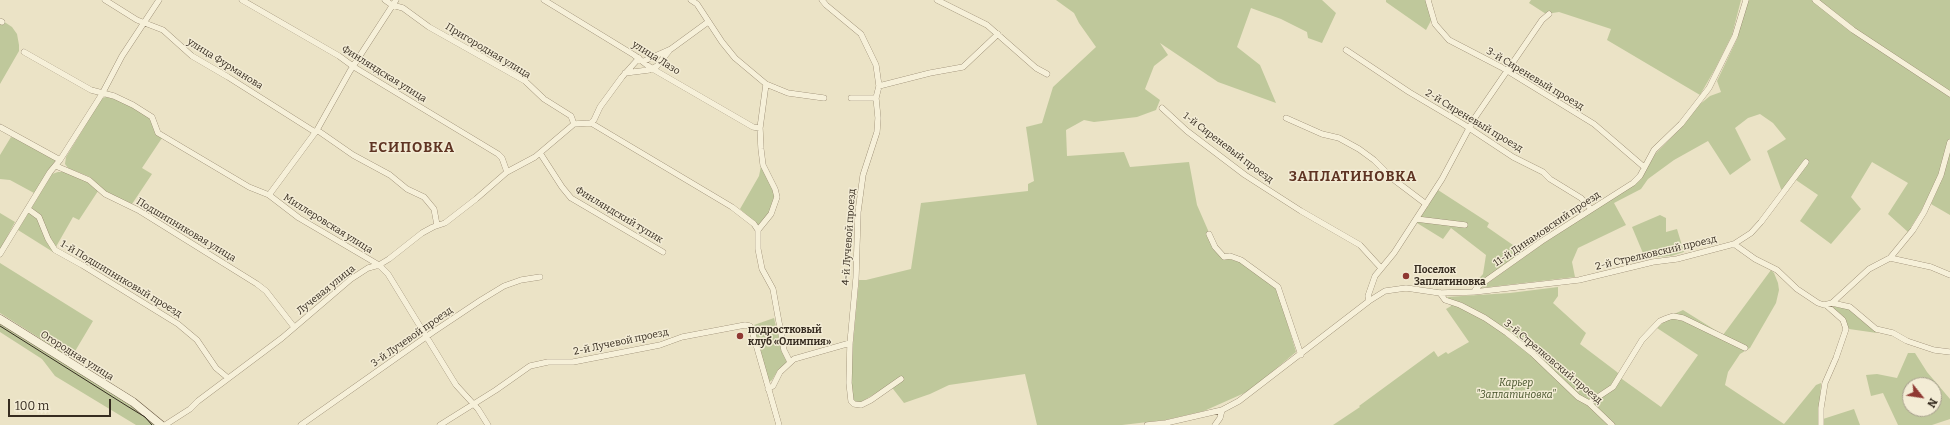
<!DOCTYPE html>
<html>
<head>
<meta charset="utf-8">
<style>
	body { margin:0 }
	#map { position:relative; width:1950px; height:425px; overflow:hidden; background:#ebe3c6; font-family:Bitter,serif }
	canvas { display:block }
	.north { position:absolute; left:1902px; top:377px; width:40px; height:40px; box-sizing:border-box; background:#f3ecd5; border:1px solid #a79f8d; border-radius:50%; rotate:120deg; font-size:11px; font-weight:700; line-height:16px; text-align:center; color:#362c20 }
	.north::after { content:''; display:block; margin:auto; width:14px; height:18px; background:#8f3832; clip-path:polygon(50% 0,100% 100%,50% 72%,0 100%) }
	.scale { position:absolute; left:8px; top:399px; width:103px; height:18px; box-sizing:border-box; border:2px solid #362c20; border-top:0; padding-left:5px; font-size:12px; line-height:14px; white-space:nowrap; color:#362c20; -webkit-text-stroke:3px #f3ecd5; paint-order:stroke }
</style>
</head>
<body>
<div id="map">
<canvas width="1950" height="425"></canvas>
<div class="north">N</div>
<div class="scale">100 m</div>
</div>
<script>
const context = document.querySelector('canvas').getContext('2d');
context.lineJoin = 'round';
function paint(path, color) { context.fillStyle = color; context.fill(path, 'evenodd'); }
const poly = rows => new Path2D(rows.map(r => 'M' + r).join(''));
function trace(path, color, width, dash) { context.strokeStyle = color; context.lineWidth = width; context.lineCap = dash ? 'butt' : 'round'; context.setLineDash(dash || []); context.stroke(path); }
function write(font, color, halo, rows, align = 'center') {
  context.font = font + ' Bitter,serif'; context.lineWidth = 3; context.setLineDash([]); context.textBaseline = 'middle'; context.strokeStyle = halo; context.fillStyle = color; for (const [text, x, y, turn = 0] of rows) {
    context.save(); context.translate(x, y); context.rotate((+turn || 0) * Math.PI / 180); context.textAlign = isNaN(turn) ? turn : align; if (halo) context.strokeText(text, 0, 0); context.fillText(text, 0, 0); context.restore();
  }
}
const green = poly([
	[1056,0,1322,0,1336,13,1322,43,1308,38,1307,32,1281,19,1251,8,1237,47,1260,65,1276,103,1218,82,1160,43,1168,55,1154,66,1145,89,1160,100,1156,110,1137,117,1094,122,1084,120,1066,130,1067,156,1124,152,1130,167,1189,162,1197,205,1214,244,1229,259,1240,262,1277,288,1296,352,1249,391,1204,411,1165,420,1122,425,1037,425,1025,374,949,385,930,394,904,403,890,385,861,402,855,402,852,399,850,376,859,280,866,280,911,269,921,203,1028,191,1028,184,1034,181,1026,127,1042,123,1053,87,1096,47,1079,23,1074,13],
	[1386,0,1431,0,1434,15,1426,30,1386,2],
	[1531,0,1741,0,1732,35,1715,69,1700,95,1607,40,1611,29,1559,12,1546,14,1529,3],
	[1748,0,1950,0,1950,215,1931,204,1944,174,1936,182,1921,211,1908,232,1888,214,1908,183,1872,162,1851,197,1861,209,1831,244,1800,221,1818,195,1796,180,1786,192,1781,189,1767,151,1786,139,1773,123,1760,114,1748,118,1735,128,1751,160,1730,175,1708,141,1674,160,1648,179,1641,189,1614,203,1626,225,1578,248,1572,262,1575,277,1481,288,1544,243,1639,181,1656,153,1682,127,1699,105,1710,96,1721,92,1717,81,1737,39],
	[0,19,12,27,17,34,19,45,19,51,0,84],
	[105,97,113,98,132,106,151,119,155,132,162,138,142,168,152,174,132,204,106,192,90,177,68,168,65,164,66,157,82,131,100,100],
	[11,137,22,140,54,158,56,162,34,193,10,180,0,179,0,155],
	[761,166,774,190,774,197,770,214,759,226,740,209,759,176],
	[58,172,66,172,87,182,98,191,79,220,73,217,53,252,18,230,52,174],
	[1438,190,1489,223,1487,227,1523,252,1476,285,1475,283,1483,274,1486,255,1451,228,1443,239,1417,223],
	[0,213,15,222,0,250],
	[1660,215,1666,218,1666,232,1677,229,1684,252,1671,256,1645,258,1632,227],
	[0,263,93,321,71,358,0,313],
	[1771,270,1774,273,1778,283,1779,290,1776,303,1750,348,1740,354,1728,372,1725,385,1784,424,1816,385,1821,383,1819,425,1333,425,1360,407,1359,406,1434,351,1438,357,1446,352,1448,354,1469,342,1446,309,1451,306,1447,297,1510,293,1558,287,1558,296,1553,303,1586,333,1580,344,1617,372,1622,379,1661,407,1698,355,1657,328,1672,315,1683,310,1723,335],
	[1829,306,1849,309,1877,333,1849,329,1843,316],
	[774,318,782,351,787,362,778,370,772,380,769,382,754,328,754,325],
	[0,324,131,405,155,425,136,425,55,376,42,359,0,332],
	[1908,353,1915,353,1927,372,1950,399,1950,419,1932,425,1898,425,1883,393,1871,396,1866,375,1877,374,1897,378],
	[1910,385,1934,385,1934,409,1910,409],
	[1854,409,1860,425,1823,425,1823,419]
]);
const street = poly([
	[105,0,137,20,163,30,192,56,228,77,315,132],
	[242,0,339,56,354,67,498,154,502,158,507,172],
	[385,0,392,5,403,8,429,27,525,81,544,99,571,116,574,124],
	[544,0,634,55,651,68,753,127,760,128],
	[691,0,697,4,722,42,735,58,766,84,788,93,824,98],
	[822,0,826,5,861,34,876,65,879,86,876,98,878,118,877,132,863,175,858,212,856,278,850,343,849,383,851,401,854,404,861,405,871,400,901,379],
	[937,0,987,25,1036,68,1047,74],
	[1428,0,1435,24,1449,40,1501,67,1594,124,1644,167],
	[1815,0,1853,30,1950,94],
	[0,21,2,22],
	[1346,50,1409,92,1463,124,1513,157,1543,172,1550,179,1581,198,1591,209],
	[24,52,91,90,114,96,133,105,152,117,158,133,249,187,269,195,299,218,379,265,388,274,456,385,478,409,488,425],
	[644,61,671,49,708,22],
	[625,73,649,70,657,66,669,51],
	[766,84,760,128,761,149,763,165,775,189,777,197,771,214,758,230,758,249,762,269,773,289,784,350,790,362],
	[879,86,930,73,963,67,998,34],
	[851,98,876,98],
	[1162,108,1187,131,1245,175,1301,211,1360,245,1381,268],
	[1286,118,1322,134,1339,138,1359,149,1374,160,1393,179,1426,204],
	[591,123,732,207,754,224,758,230],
	[0,127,60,160],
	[317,130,353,155,390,175,407,189,424,197,434,209,437,225],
	[540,153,562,187,571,198,663,252],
	[56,166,89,180,105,194,138,210,257,284,266,291,294,327],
	[269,195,317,130,350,71,396,0],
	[28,209,39,217,48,239,55,250,82,265,178,324,197,340,216,368,228,378],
	[1416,219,1465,225],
	[1209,234,1215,247,1224,257,1230,256,1241,260,1278,287,1301,355],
	[1734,244,1755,259,1777,270,1797,289,1818,303,1824,305,1832,303,1850,307,1876,329,1893,333,1907,341,1934,350,1950,352],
	[0,254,50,172,60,160,102,94,122,56,159,0],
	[1890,258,1931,267,1950,275],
	[1474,292,1579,280,1653,262,1677,259,1734,244,1751,233,1761,222,1806,162],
	[1440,293,1445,300,1460,305,1485,318,1507,333,1532,353,1578,397,1589,403,1612,425],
	[1369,301,1368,296,1375,276,1394,253,1442,179,1474,119,1542,20,1549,14],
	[1832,303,1869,269,1890,258,1913,230,1924,212,1941,175,1950,142],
	[768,389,773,386,780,372,794,359,850,343],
	[1589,403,1613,387,1642,340,1660,321,1667,318,1673,316,1683,318,1745,348],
	[165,425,190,409,198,401,282,338,351,279,368,268,379,265,389,259,422,233,433,227,445,223,476,199,507,172,535,157,574,124,591,123,594,120,600,107,622,77,639,58],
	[301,425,433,332,481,300,504,286,521,280,540,277],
	[440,425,496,390,530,366,548,362,573,362,660,345,682,337,745,325,750,326,753,334,779,425],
	[1147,425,1166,423,1222,410,1239,401,1369,301,1385,291,1406,288,1440,293,1474,292,1477,287,1542,241,1633,183,1640,176,1654,150,1681,124,1709,88,1735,36,1746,0],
	[1215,425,1220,418,1222,410],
	[1821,425,1821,408,1825,383,1836,358,1846,329,1843,320,1826,305]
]);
const secondary = poly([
	[0,319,133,402,161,425]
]);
const tram = poly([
	[0,326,127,406,145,417,152,425]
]);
const markers = [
	[1406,276,4,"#8f3832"],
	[740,336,4,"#8f3832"]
];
const streetNames = [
	["Пригородная улица",488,51,31],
	["улица Лазо",656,58,32],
	["улица Фурманова",225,64,32],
	["Финляндская улица",384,74,32],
	["3-й Сиреневый проезд",1535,79,31],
	["2-й Сиреневый проезд",1474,121,31],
	["1-й Сиреневый проезд",1228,148,37],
	["Финляндский тупик",619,215,31],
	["Миллеровская улица",328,224,32],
	["11-й Динамовский проезд",1547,229,-34],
	["Подшипниковая улица",186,230,31],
	["4-й Лучевой проезд",849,237,-86],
	["2-й Стрелковский проезд",1656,253,-13],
	["1-й Подшипниковый проезд",121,279,31],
	["Лучевая улица",326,290,-39],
	["3-й Лучевой проезд",412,337,-35],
	["2-й Лучевой проезд",621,342,-12],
	["Огородная улица",77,356,32],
	["3-й Стрелковский проезд",1553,362,40]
];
const poiNames = [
	["Поселок",1414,270],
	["Заплатиновка",1414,282],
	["подростковый",748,330],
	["клуб «Олимпия»",748,342]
];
const parkNames = [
	["Карьер",1516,383],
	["\"Заплатиновка\"",1516,395]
];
const districtNames = [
	["ЕСИПОВКА",412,148],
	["ЗАПЛАТИНОВКА",1353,177]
];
paint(green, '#bfc89b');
trace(street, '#85755d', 6);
trace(secondary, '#675640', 9);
trace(street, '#f6f0d9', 5.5);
trace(secondary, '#f6f0d9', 8);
trace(tram, '#362c20', 1);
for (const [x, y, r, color] of markers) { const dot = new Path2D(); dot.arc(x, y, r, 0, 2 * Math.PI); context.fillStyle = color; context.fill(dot); trace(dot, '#f3ecd5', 1.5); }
write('10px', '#362c20', '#f3ecd5', streetNames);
write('bold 10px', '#362c20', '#f3ecd5', poiNames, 'left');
write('italic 10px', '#445128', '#f3ecd5', parkNames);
context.letterSpacing = '1px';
write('bold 14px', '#5f3423', '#f3ecd5', districtNames);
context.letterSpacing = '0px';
</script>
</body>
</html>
